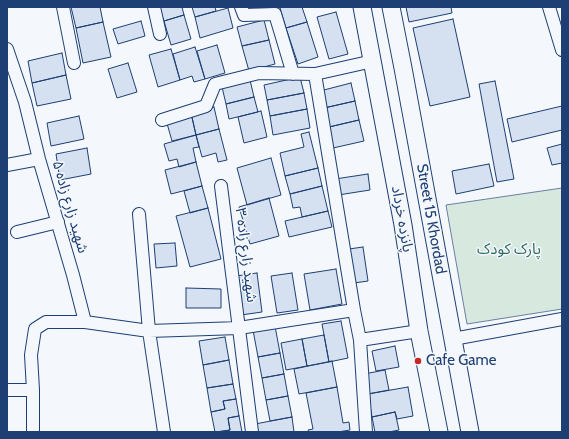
<!DOCTYPE html>
<html>
<head>
<meta charset="utf-8">
<style>
	body { margin:0 }
	#map { position:relative; width:569px; height:439px; overflow:hidden; background:#f4f7fb; font-family:Cabin,sans-serif }
	canvas { display:block }
	.frame { position:absolute; inset:0; border:8px solid #1d3f73; pointer-events:none }
</style>
</head>
<body>
<div id="map">
<canvas width="569" height="439"></canvas>
<div class="frame"></div>
</div>
<script>
const context = document.querySelector('canvas').getContext('2d');
context.lineJoin = 'round';
function paint(path, color) { context.fillStyle = color; context.fill(path, 'evenodd'); }
const poly = rows => new Path2D(rows.map(r => 'M' + r).join(''));
function trace(path, color, width, dash) { context.strokeStyle = color; context.lineWidth = width; context.lineCap = dash ? 'butt' : 'round'; context.setLineDash(dash || []); context.stroke(path); }
function write(font, color, halo, rows, align = 'center') {
  context.font = font + ' Cabin,"Noto Sans Arabic",sans-serif'; context.lineWidth = 3; context.setLineDash([]); context.textBaseline = 'middle'; context.strokeStyle = halo; context.fillStyle = color; for (const [text, x, y, turn = 0] of rows) {
    context.save(); context.translate(x, y); context.rotate((+turn || 0) * Math.PI / 180); context.textAlign = isNaN(turn) ? turn : align; if (halo) context.strokeText(text, 0, 0); context.fillText(text, 0, 0); context.restore();
  }
}
const green = poly([
	[562,188,562,309,467,324,446,205,562,188]
]);
const building = poly([
	[71,7,100,7,103,22,76,28,71,7],
	[159,7,182,7,184,15,164,21,159,7],
	[192,7,215,7,216,11,195,17,192,7],
	[283,7,302,7,307,22,286,28,280,8,283,7],
	[406,7,451,7,452,13,409,22,406,7],
	[228,8,233,28,200,38,195,17,228,8],
	[336,12,348,54,329,59,317,17,336,12],
	[184,15,191,39,171,45,164,21,184,15],
	[453,19,470,97,430,106,413,28,453,19],
	[264,20,269,40,242,46,237,27,264,20],
	[141,21,145,36,118,44,113,29,141,21],
	[103,22,111,57,83,63,76,28,103,22],
	[307,22,318,57,298,64,286,28,307,22],
	[269,40,275,64,249,71,242,46,269,40],
	[217,45,225,73,205,79,197,51,217,45],
	[195,47,205,79,194,82,192,76,180,80,173,54,195,47],
	[171,49,180,80,158,87,149,55,171,49],
	[62,53,66,75,32,83,28,61,62,53],
	[128,63,137,92,117,98,108,69,128,63],
	[66,75,71,99,37,106,32,83,66,75],
	[300,77,304,93,267,100,264,85,300,77],
	[250,80,254,97,226,104,222,87,250,80],
	[495,81,514,179,497,182,479,84,495,81],
	[351,83,355,101,324,108,320,91,351,83],
	[304,93,307,109,270,116,267,100,304,93],
	[254,97,258,112,229,119,226,104,254,97],
	[355,101,359,120,329,127,324,108,355,101],
	[562,106,562,130,512,142,507,119,562,106],
	[214,107,219,129,196,135,191,113,214,107],
	[307,109,310,128,273,135,270,116,307,109],
	[261,111,267,137,244,143,238,117,261,111],
	[191,113,196,135,172,141,166,120,191,113],
	[79,116,84,139,51,146,47,123,79,116],
	[359,120,364,141,333,148,329,127,359,120],
	[219,129,227,160,218,162,216,153,202,157,196,135,219,129],
	[309,132,318,168,285,176,280,153,304,147,301,134,309,132],
	[196,135,199,147,193,148,196,162,179,167,177,159,169,161,164,144,196,135],
	[562,144,562,163,552,165,547,148,562,144],
	[87,148,91,174,60,180,56,154,87,148],
	[271,158,281,195,247,205,237,168,271,158],
	[196,162,202,186,171,194,165,170,196,162],
	[489,164,494,186,456,194,452,171,489,164],
	[318,168,322,186,290,194,285,176,318,168],
	[368,174,370,190,338,195,335,179,368,174],
	[202,186,208,208,190,213,184,191,202,186],
	[322,186,328,211,302,217,300,207,293,208,290,194,322,186],
	[269,198,279,236,250,244,239,207,269,198],
	[208,208,221,259,190,267,176,216,208,208],
	[328,211,332,227,289,237,285,221,328,211],
	[175,243,177,266,156,268,154,244,175,243],
	[363,247,368,281,354,283,349,249,363,247],
	[336,269,342,304,310,310,304,274,336,269],
	[257,273,262,312,241,315,236,276,257,273],
	[292,273,298,310,277,313,271,276,292,273],
	[186,288,221,289,221,308,186,308,186,288],
	[341,321,348,358,329,362,322,324,341,321],
	[275,326,280,353,258,357,253,330,275,326],
	[324,335,329,362,307,366,302,339,324,335],
	[225,337,229,360,203,365,199,341,225,337],
	[302,339,307,366,286,370,281,343,302,339],
	[395,346,399,367,376,371,372,351,395,346],
	[280,353,284,374,262,378,258,357,280,353],
	[229,360,233,384,207,388,203,365,229,360],
	[332,361,337,387,299,394,294,369,332,361],
	[385,370,389,390,368,394,364,374,385,370],
	[284,374,288,396,266,400,262,378,284,374],
	[233,384,236,399,223,401,225,409,211,412,207,388,233,384],
	[337,387,343,423,349,422,350,430,338,432,309,432,308,430,313,429,306,393,337,387],
	[408,387,413,416,397,419,395,412,372,417,368,394,408,387],
	[288,396,292,417,270,421,266,400,288,396],
	[236,399,239,416,228,418,230,430,215,432,211,412,225,409,223,401,236,399],
	[395,412,399,430,389,432,375,432,372,417,395,412],
	[239,416,242,432,219,432,230,430,228,418,239,416],
	[292,417,294,432,257,432,255,424,292,417]
]);
const street = poly([
	[63,7,74,63],
	[154,7,160,34],
	[241,7,244,15,275,14,293,74],
	[549,7,562,50],
	[7,49,25,102,39,159,73,275,85,322],
	[315,74,354,310],
	[162,120,206,106,215,84,259,73,315,74,373,61],
	[7,165,39,159],
	[221,186,252,432],
	[139,214,149,331,164,432],
	[17,232,58,222],
	[453,339,562,319],
	[360,340,366,432],
	[7,390,33,390,31,355,35,329,46,322,85,322,149,331,239,328,354,310,360,340,419,331],
	[33,432,33,390]
]);
const secondary = poly([
	[362,7,403,225,419,331,439,432],
	[391,7,403,68,470,432]
]);
const markers = [
	[418,361,4,"#c62828"]
];
const streetNames = [
	["شهید زارع زاده ۵",70,207,74],
	["پانزده خرداد",402,219,80],
	["Street 15 Khordad",431,219,80],
	["شهید زارع زاده ۳",246,255,83]
];
const parkNames = [
	["پارک کودک",509,250]
];
const poiNames = [
	["Cafe Game",426,361]
];
paint(green, '#d7e8df');
trace(green, '#687fa3', 1);
paint(building, '#d5e0f0');
trace(building, '#1d3f73', 1);
trace(street, '#1d3f73', 14);
trace(secondary, '#1d3f73', 19);
trace(street, '#f4f7fb', 12);
trace(secondary, '#f4f7fb', 17);
for (const [x, y, r, color] of markers) { const dot = new Path2D(); dot.arc(x, y, r, 0, 2 * Math.PI); context.fillStyle = color; context.fill(dot); trace(dot, '#f4f7fb', 1.5); }
write('15px', '#1d3f73', '#f4f7fb', streetNames);
write('15px', '#2c6c60', '#f4f7fb', parkNames);
write('15px', '#1d3f73', '#f4f7fb', poiNames, 'left');
</script>
</body>
</html>
